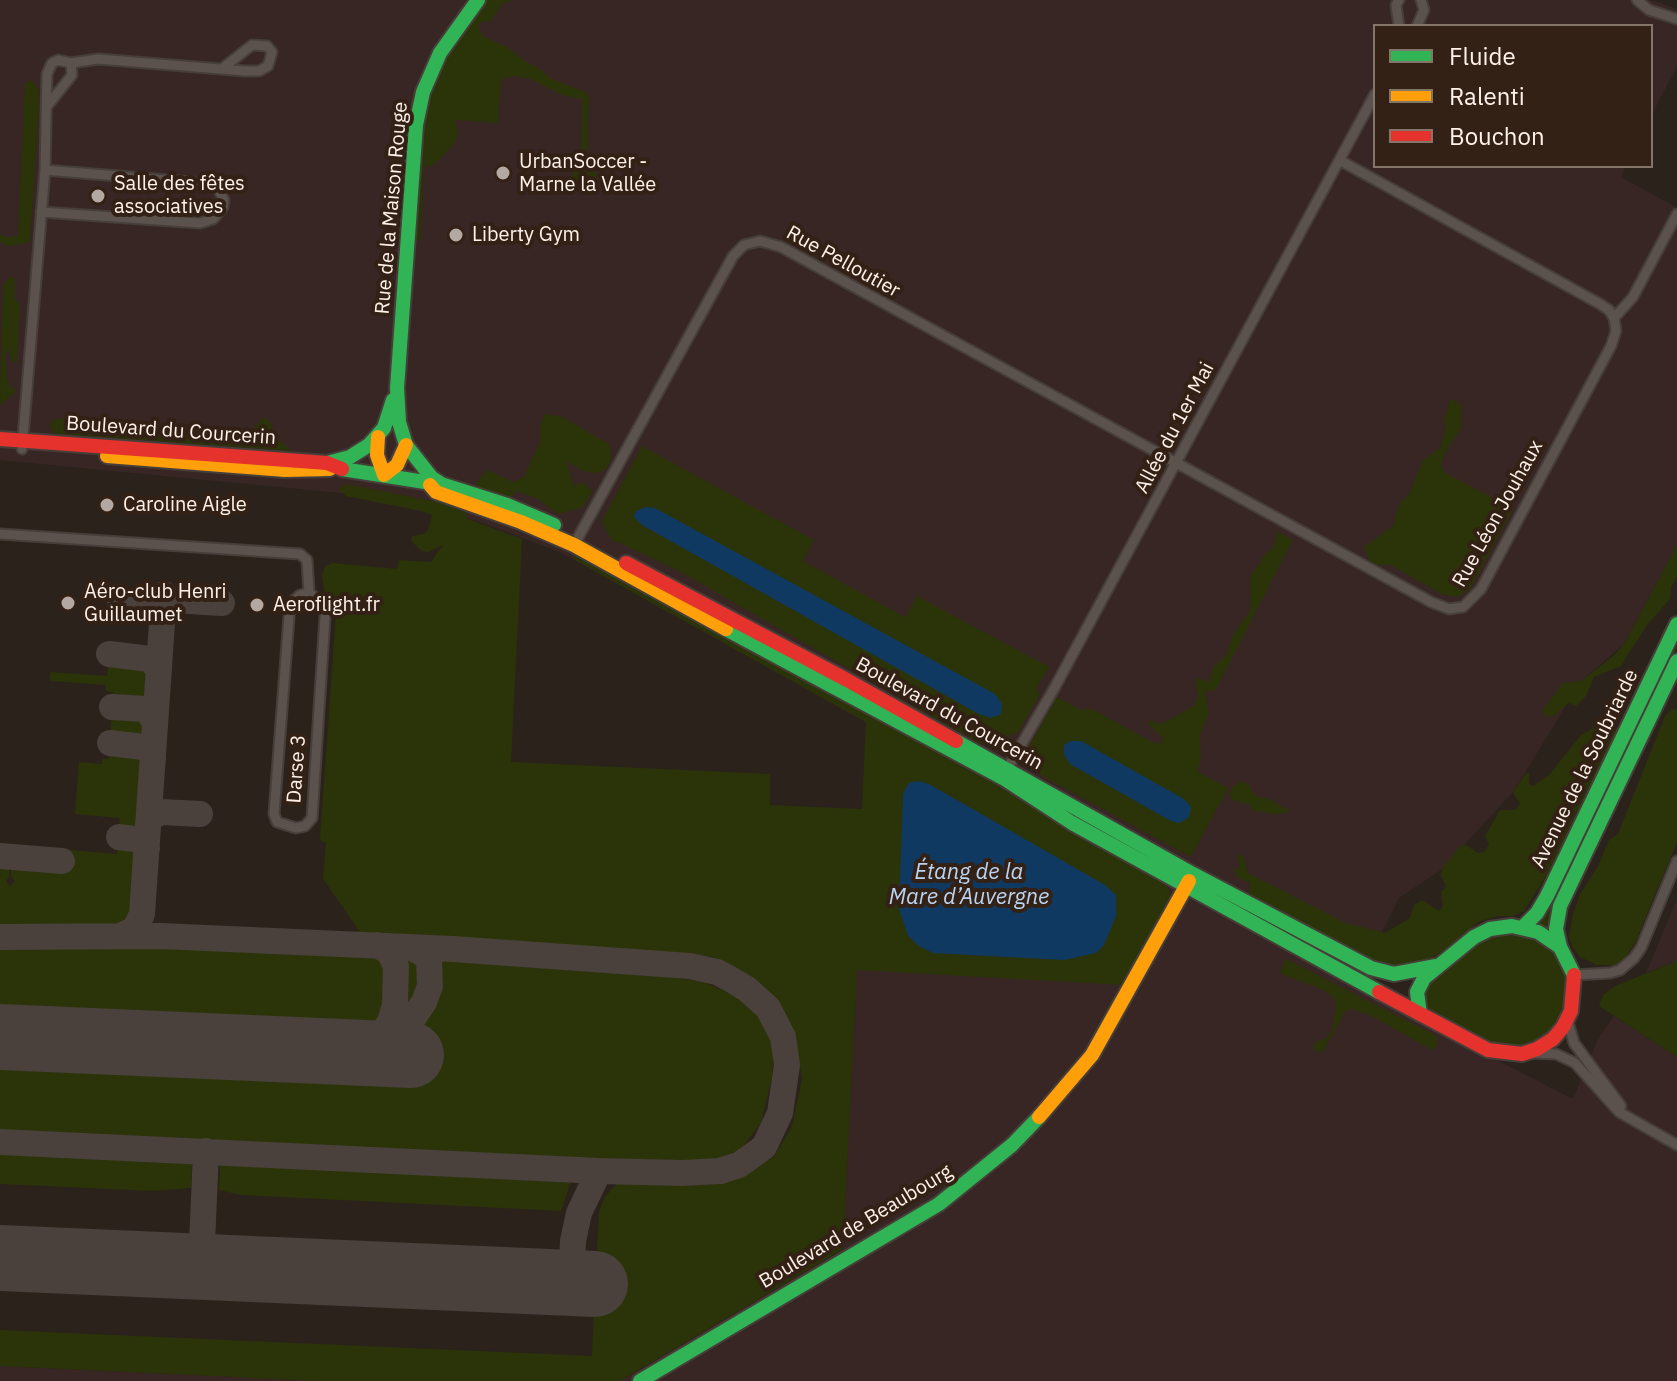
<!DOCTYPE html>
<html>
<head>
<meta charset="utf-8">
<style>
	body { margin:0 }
	#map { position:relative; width:1677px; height:1381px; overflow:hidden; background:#2c221c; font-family:"IBM Plex Sans",sans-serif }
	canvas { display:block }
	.legend { position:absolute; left:1373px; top:24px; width:280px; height:144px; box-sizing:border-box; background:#332115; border:2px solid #84756a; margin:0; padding:10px 14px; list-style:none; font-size:24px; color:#fef2ea }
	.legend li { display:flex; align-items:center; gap:16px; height:40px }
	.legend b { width:40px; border:2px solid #84756a }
</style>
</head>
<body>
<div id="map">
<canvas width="1677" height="1381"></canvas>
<ul class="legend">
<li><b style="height:10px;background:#30b455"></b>Fluide</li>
<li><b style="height:10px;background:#ff9f0a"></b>Ralenti</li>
<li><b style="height:10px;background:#e5322d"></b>Bouchon</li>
</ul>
</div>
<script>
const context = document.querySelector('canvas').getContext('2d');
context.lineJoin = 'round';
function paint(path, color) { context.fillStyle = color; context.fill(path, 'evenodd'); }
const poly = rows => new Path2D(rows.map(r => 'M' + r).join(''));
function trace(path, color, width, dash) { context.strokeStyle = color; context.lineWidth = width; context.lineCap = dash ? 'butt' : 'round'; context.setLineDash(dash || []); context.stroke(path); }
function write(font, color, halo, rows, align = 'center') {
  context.font = font + ' "IBM Plex Sans",sans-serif'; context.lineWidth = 8; context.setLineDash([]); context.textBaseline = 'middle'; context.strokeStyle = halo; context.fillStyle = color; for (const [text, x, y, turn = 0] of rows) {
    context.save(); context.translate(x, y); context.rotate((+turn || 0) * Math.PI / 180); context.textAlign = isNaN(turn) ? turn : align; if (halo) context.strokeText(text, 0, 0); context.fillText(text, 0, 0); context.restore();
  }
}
const industrial = poly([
	[0,0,1650,0,1677,9,1677,66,1651,116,1651,26,1375,26,1375,166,1626,166,1621,177,1677,208,1677,545,1624,644,1581,681,1513,792,1442,869,1399,898,1354,987,1573,1099,1597,1041,1614,1016,1677,1057,1677,1381,620,1381,843,1249,867,723,560,552,477,521,392,498,0,460],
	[1677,899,1677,961,1646,973],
	[0,1366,325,1381,0,1381]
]);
const green = poly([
	[484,0,513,0,502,4,491,21,481,22,478,26,483,36,509,48,523,60,540,69,550,78,587,93,589,98,587,156,596,173,596,179,591,189,586,190,574,184,571,177,581,157,582,99,562,95,531,79,514,76,505,78,501,81,498,123,455,120,458,131,456,142,434,165,424,167,421,236,420,240,416,241,413,238,420,140,429,91,443,59],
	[31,80,38,88,39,106,30,242,8,246,0,242,0,233,4,237,18,236,25,84],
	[10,276,15,279,15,299,20,305,17,362,13,363,8,350,5,354,7,378,9,386,16,391,0,406,3,286],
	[1453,399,1462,406,1461,428,1444,455,1441,465,1444,472,1513,509,1471,588,1460,596,1452,596,1443,595,1391,565,1378,565,1370,561,1365,550,1365,546,1393,526,1399,504,1409,494,1423,460,1440,448,1446,426,1444,419,1450,401],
	[545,414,561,416,609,444,611,449,611,461,606,469,598,473,583,471,567,461,573,485,584,483,593,491,583,507,558,514,538,499,517,491,508,500,475,488,477,481,488,470,513,482,524,477,540,441,540,426],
	[264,417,269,420,279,440,292,451,59,434,53,433,50,425,54,419,62,419,251,431],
	[642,446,814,540,803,561,905,617,917,596,1049,667,1036,689,1040,694,1019,731,993,745,979,743,679,571,611,539,602,521],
	[347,484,443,503,466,513,468,519,522,539,511,762,770,774,770,805,862,809,866,722,573,559,576,555,582,556,965,761,1164,880,1171,896,1123,985,857,970,843,1249,620,1381,320,1381,0,1366,0,1330,592,1356,599,1211,605,1197,617,1183,675,1185,736,1178,774,1157,792,1126,802,1079,795,1034,770,993,756,980,739,969,714,957,685,953,365,939,323,879,326,843,320,840,336,611,325,595,322,575,325,566,333,563,397,569,399,560,431,562,443,545,428,552,422,551,412,542,412,536,423,534,428,530,432,515,421,511,346,496,340,491,340,488],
	[1277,531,1293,540,1215,691,1207,690,1205,693,1209,712,1200,735,1201,758,1198,772,1228,788,1191,857,1044,777,1028,763,1030,745,1057,697,1083,711,1085,708,1092,709,1152,742,1160,744,1163,738,1148,724,1150,720,1161,724,1194,706,1198,695,1195,682,1199,678,1209,682,1213,667,1226,655,1233,635,1250,611,1251,575,1267,552,1274,547],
	[1677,545,1677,577,1671,587,1670,599,1647,625,1621,666,1594,677,1586,696,1576,706,1569,703,1552,717,1544,715,1542,711,1563,683,1581,681,1613,656,1624,644],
	[1677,636,1677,649,1552,910,1549,929,1536,924],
	[114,658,149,663,149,701,113,699,113,692,106,691,106,685,50,681,50,672,107,676,109,661],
	[1672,709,1677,710,1677,842,1636,941,1626,957,1615,965,1597,965,1580,957,1573,948,1569,937,1573,914,1580,894,1598,866,1609,840,1618,834,1665,716],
	[112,714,147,716,146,738,110,736],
	[1614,717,1617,729,1546,876,1524,911,1513,916,1498,916,1478,922,1447,949,1420,964,1407,968,1371,961,1249,894,1250,883,1237,877,1234,869,1240,867,1237,856,1240,854,1244,858,1248,873,1346,923,1385,933,1410,918,1414,905,1422,900,1439,911,1443,906,1441,892,1446,886,1441,876,1442,869,1460,846,1466,845,1478,853,1484,852,1489,845,1485,836,1500,810,1515,810,1520,804,1513,792,1525,774,1529,773,1529,784,1533,786,1549,775,1581,735],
	[109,751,145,753,137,832,121,831,119,818,75,814,79,762,102,764,102,759,109,759],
	[1241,781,1249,784,1252,792,1258,797,1268,798,1284,808,1291,809,1285,813,1274,814,1252,810,1249,804,1234,801,1229,795,1232,787],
	[118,843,135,843,139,846,134,919,129,927,124,929,0,931,0,860,9,861,9,877,6,881,10,886,15,881,11,877,11,860,65,864,65,858,34,856,37,847,117,854],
	[1524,933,1554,949,1567,974,1569,990,1564,1013,1548,1034,1527,1045,1501,1048,1485,1043,1427,1010,1422,1004,1426,980,1453,963,1475,944,1496,934],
	[120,940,371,950,384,957,389,965,387,1013,374,1031,352,1038,0,1022,0,942],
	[438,954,656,975,704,982,746,1001,761,1016,769,1033,773,1053,772,1077,761,1123,738,1153,719,1160,690,1165,0,1133,0,1051,411,1069,414,1028,435,989],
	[415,957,425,969,422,992,408,1016,397,1028,403,969,408,960],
	[1286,959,1437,1036,1437,1046,1432,1050,1370,1015,1351,1009,1345,1012,1324,1050,1320,1053,1315,1051,1313,1046,1317,1041,1326,1038,1332,1030,1336,1003,1331,995,1319,988,1283,975,1280,972],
	[1677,961,1677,1057,1599,1006,1603,995,1615,986],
	[0,1154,192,1163,191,1188,153,1191,0,1184],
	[220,1164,572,1178,561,1211,241,1195,219,1190]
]);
const water = poly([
	[646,507,655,508,995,694,1002,704,1001,714,991,718,979,714,642,525,634,517,636,511],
	[1071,741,1081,741,1184,799,1191,807,1189,817,1180,823,1171,821,1070,764,1064,755,1064,745],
	[918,781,929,784,1105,885,1116,895,1116,916,1104,945,1096,953,1064,960,933,953,919,946,908,936,899,909,903,794,909,783]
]);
const taxiway = poly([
	[120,601,153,604,159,609,162,617],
	[162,617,166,604,173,600,222,603],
	[109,654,150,659,159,670],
	[112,707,146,709,155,722],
	[110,743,143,747,150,751,153,759],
	[148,823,153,816,161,812,200,814],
	[119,837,142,840,147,848],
	[0,856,62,861],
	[122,935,135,929,142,914,164,594],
	[0,937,161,936,453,949,690,966,717,972,732,980,747,989,768,1008,783,1037,787,1065,780,1113,764,1147,739,1165,720,1171,682,1173,599,1171,0,1142],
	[326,1052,363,1049,381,1035,390,1022,395,1005,396,966,389,952,377,945],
	[389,1054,424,1002,430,986,429,960,422,953,409,947],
	[201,1267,206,1151],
	[571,1283,573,1241,579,1213,599,1171]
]);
const runway = poly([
	[0,1037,411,1055],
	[0,1258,595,1284]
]);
const street = poly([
	[1399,0,1396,5,1399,26],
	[1637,0,1649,10,1677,19],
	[1417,26,1424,10,1421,0],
	[71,63,98,59,245,71,259,71,268,66,272,52,267,46,252,45,223,68],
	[41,212,200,223,213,219,223,207,224,200,218,189,203,183,45,170],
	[1614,318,1633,297,1677,214],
	[22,449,45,170,47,74,52,63,58,60,71,63,72,75,48,105],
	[0,534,300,554,307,560,309,593],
	[574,545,733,256,744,245,760,241,781,247,1431,602,1449,609,1463,607,1481,589,1611,346,1616,331,1614,318,1609,310,1600,304,1341,161],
	[309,593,324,604,325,617,312,818,305,826,296,828,277,822,274,814,290,604,300,595,309,593],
	[1006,771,1055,687,1375,94],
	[1574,975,1610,973,1620,970,1634,958,1641,948,1677,861],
	[1568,1022,1574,1043,1621,1106],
	[1532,1053,1556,1054,1575,1063,1619,1112,1677,1145]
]);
const fast = poly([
	[327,463,350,457,369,445,384,428,393,400],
	[342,469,444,485,507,505,554,525],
	[443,485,432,478,406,445,399,422,397,388,416,125,423,92,440,53,478,0],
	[726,629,1003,778,1072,823,1379,992],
	[956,741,1193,874,1371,968,1394,974,1436,966],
	[1523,927,1537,913,1547,896,1677,624],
	[1560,947,1556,929,1560,906,1677,661],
	[1420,1014,1417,992,1424,978,1474,937,1490,929,1512,926,1538,932,1560,947,1574,975],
	[640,1381,939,1204,1012,1145,1039,1117]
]);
const slow = poly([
	[378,437,377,455,384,475],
	[107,456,285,470,330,469],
	[384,475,397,465,406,445],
	[430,485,436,492,521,522,574,545,726,629],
	[1039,1117,1092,1055,1189,881]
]);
const jam = poly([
	[0,439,327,463,342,469],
	[626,563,847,680,956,741],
	[1379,992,1488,1050,1522,1054,1537,1049,1553,1039,1563,1027,1571,1011,1574,975]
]);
const markers = [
	[503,173,8,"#b4a9a2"],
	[98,196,8,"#b4a9a2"],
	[456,235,8,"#b4a9a2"],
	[107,505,8,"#b4a9a2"],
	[68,603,8,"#b4a9a2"],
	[257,605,8,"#b4a9a2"]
];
const poiNames = [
	["UrbanSoccer -",519,162],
	["Marne la Vallée",519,185],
	["Salle des fêtes",114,184],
	["associatives",114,207],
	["Liberty Gym",472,235],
	["Caroline Aigle",123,505],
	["Aéro-club Henri",84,592],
	["Guillaumet",84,615],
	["Aeroflight.fr",273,605]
];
const streetNames = [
	["Rue de la Maison Rouge",392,208,-85],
	["Rue Pelloutier",843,262,29],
	["Allée du 1er Mai",1175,428,-62],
	["Boulevard du Courcerin",171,431,4],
	["Rue Léon Jouhaux",1498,514,-61],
	["Boulevard du Courcerin",949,714,29],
	["Darse 3",297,769,-86],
	["Avenue de la Soubriarde",1585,769,-64],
	["Boulevard de Beaubourg",856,1227,-31]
];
const waterNames = [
	["Étang de la",969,873],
	["Mare d’Auvergne",969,898]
];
paint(industrial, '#382625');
paint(green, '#2b3309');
paint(water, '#103962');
trace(taxiway, '#4a403c', 26);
trace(runway, '#4a403c', 66);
trace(street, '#463e39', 13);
trace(fast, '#463e39', 18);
trace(slow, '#463e39', 18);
trace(jam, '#463e39', 18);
trace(street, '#5b524e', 9);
trace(fast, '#30b455', 14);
trace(slow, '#ff9f0a', 14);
trace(jam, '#e5322d', 14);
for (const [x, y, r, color] of markers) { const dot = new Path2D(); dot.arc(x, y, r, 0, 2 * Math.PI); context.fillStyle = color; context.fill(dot); trace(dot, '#332115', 3); }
write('20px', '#fef2ea', '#332115', poiNames, 'left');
write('20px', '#fef2ea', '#332115', streetNames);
write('italic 22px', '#bbd4f2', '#332115', waterNames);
</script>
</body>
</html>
